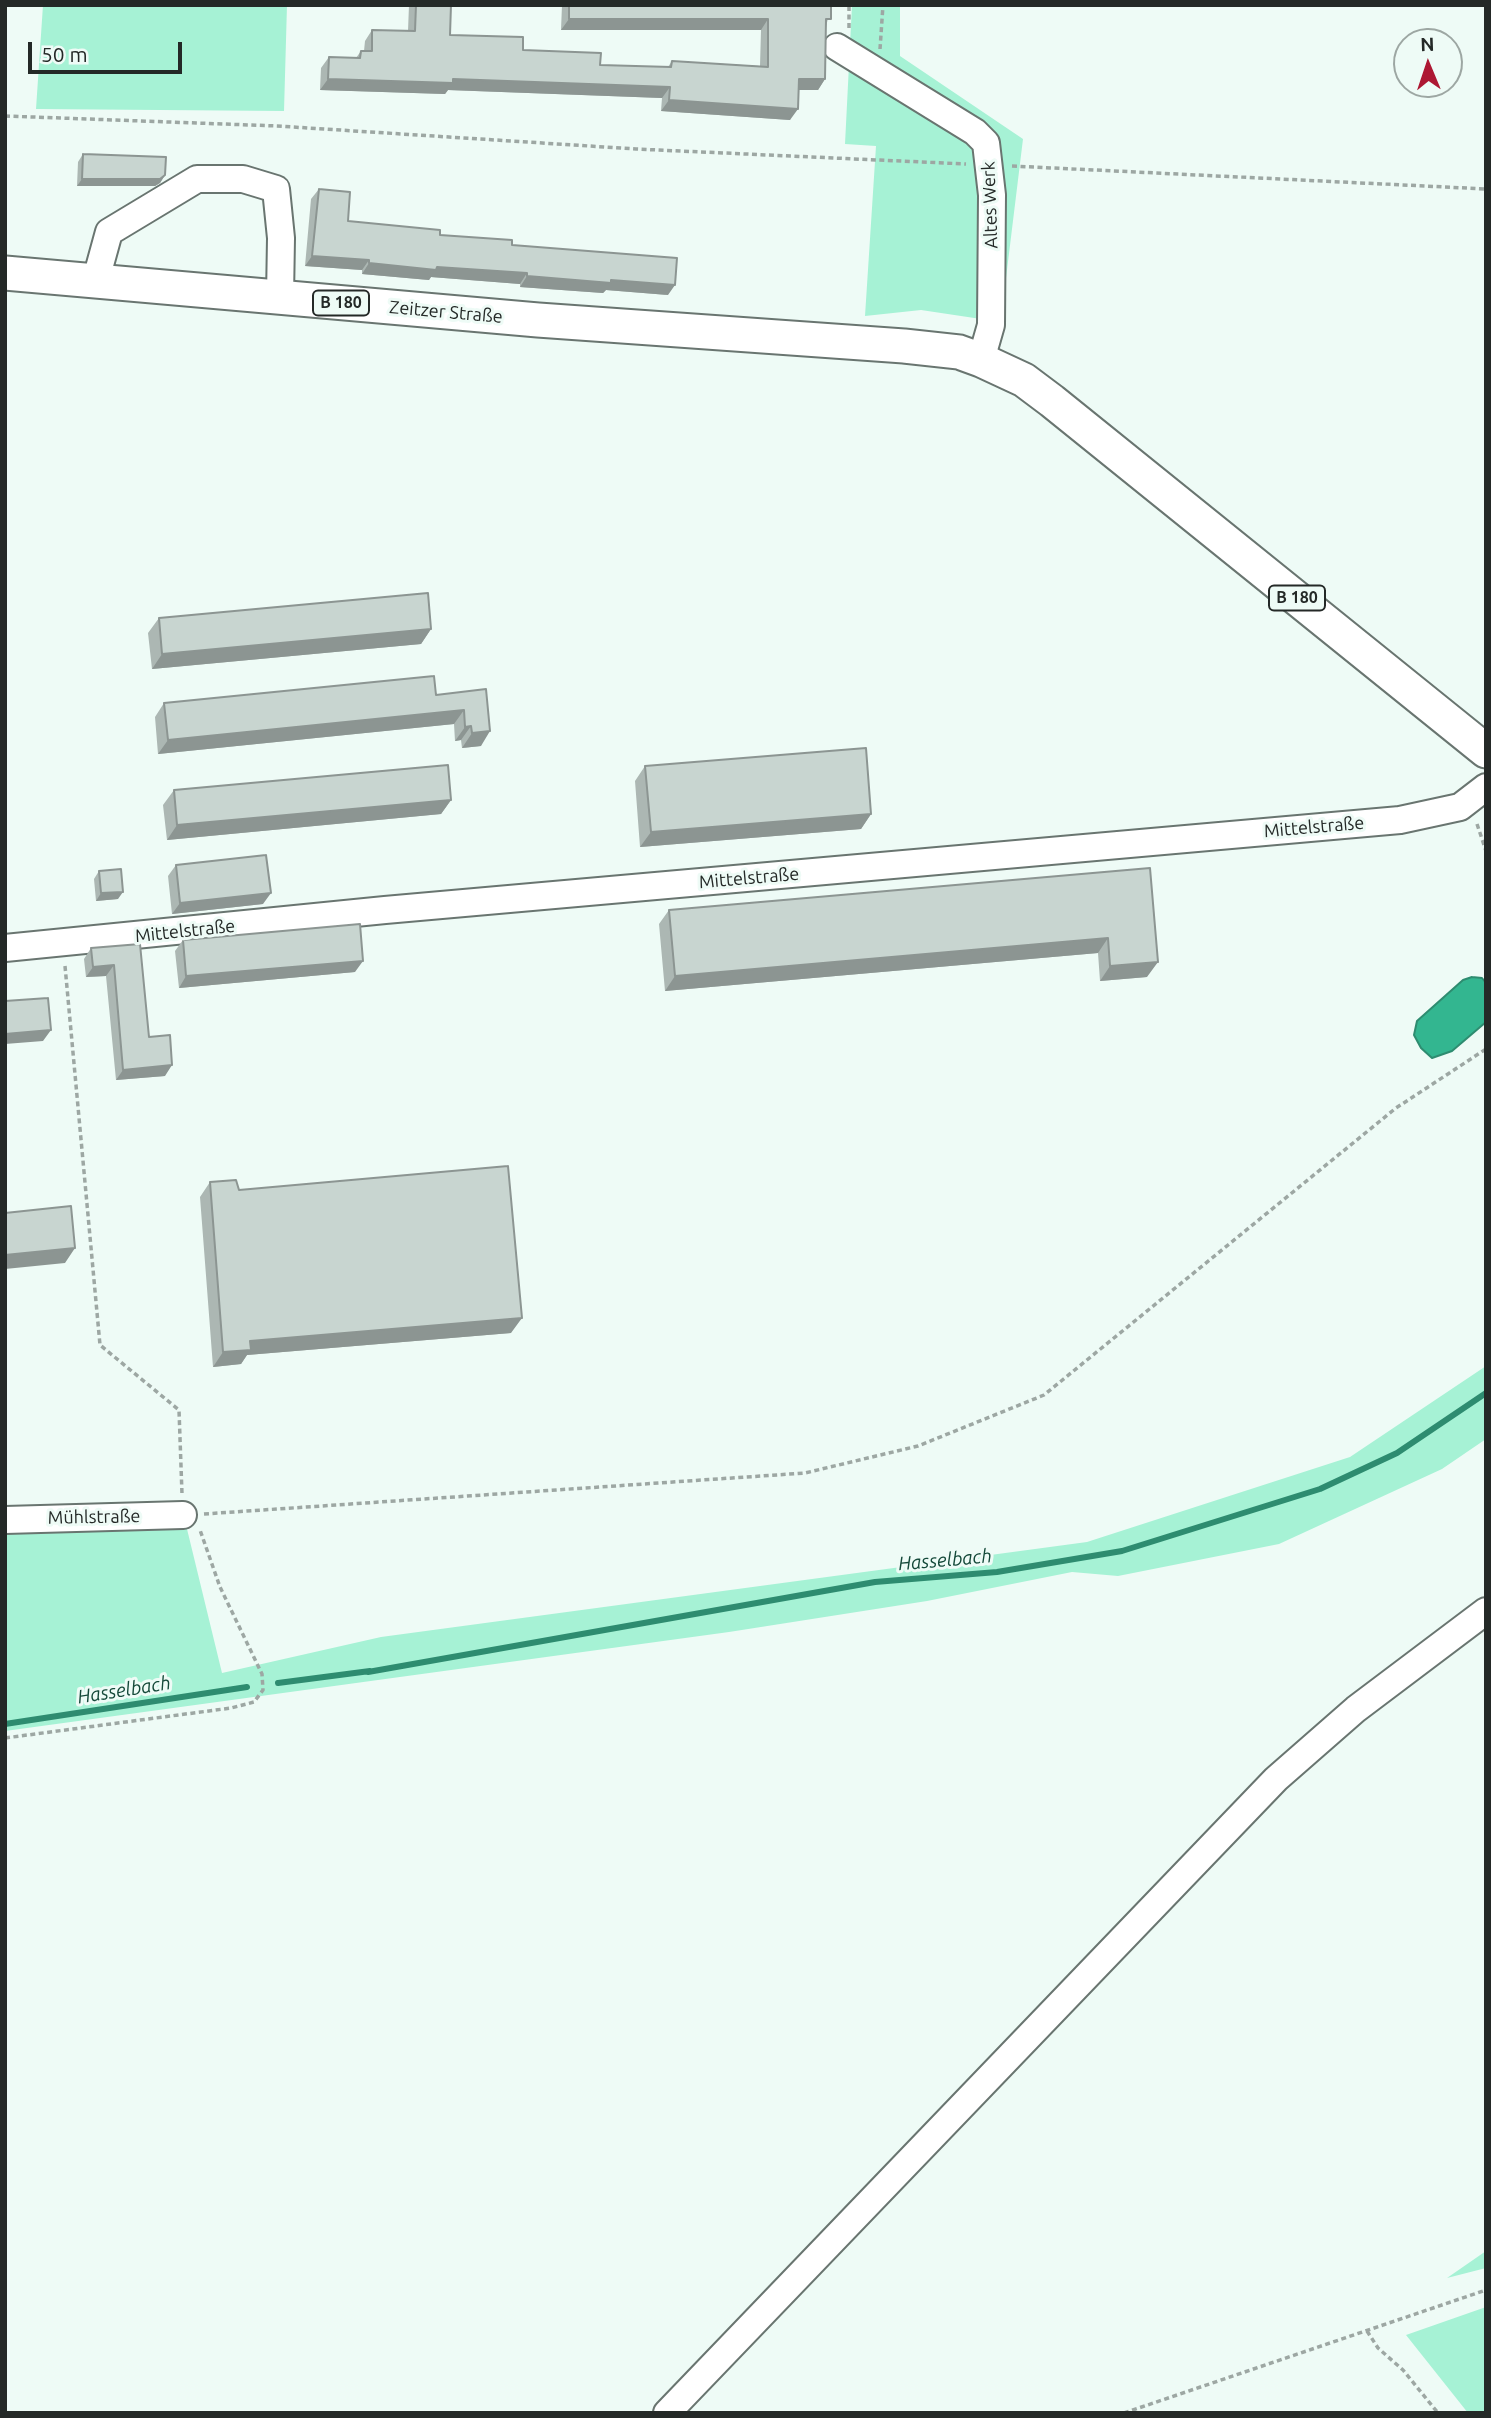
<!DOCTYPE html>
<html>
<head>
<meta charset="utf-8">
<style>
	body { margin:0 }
	#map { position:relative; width:1491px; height:2418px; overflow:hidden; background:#eefbf6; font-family:Ubuntu,sans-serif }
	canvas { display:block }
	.frame { position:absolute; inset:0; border:7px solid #242927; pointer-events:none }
	.north { position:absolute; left:1393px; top:28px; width:70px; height:70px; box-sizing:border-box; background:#eefbf6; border:2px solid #9da7a3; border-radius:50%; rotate:358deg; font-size:19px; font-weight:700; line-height:28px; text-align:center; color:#242927 }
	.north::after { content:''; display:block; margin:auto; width:24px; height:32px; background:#ad1833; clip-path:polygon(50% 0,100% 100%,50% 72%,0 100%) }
	.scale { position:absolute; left:28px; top:42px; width:154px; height:32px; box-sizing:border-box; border:4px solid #242927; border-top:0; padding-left:9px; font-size:21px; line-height:24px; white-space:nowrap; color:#242927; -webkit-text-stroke:5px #eefbf6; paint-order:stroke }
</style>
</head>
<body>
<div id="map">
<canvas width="1491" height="2418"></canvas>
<div class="frame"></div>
<div class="north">N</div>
<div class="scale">50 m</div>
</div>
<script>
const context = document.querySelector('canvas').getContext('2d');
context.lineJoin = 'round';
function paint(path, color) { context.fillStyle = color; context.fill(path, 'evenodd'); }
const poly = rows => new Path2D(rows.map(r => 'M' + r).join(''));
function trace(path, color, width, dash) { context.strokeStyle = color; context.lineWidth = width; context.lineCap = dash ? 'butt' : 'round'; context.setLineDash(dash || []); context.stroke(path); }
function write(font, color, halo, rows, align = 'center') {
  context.font = font + ' Ubuntu,sans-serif'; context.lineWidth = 6; context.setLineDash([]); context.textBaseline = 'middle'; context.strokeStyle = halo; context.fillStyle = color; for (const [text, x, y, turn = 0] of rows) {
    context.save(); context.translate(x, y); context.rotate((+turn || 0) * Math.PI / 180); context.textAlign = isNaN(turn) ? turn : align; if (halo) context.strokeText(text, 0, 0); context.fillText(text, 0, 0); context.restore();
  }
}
const green = poly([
	[43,5,287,5,284,111,36,109],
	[852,5,900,5,900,56,1023,139,1000,327,981,319,921,310,865,316,876,146,845,144],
	[1486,1366,1486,1439,1442,1469,1279,1544,1118,1576,1072,1572,927,1601,729,1632,5,1731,5,1533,187,1529,222,1673,381,1637,1087,1542,1350,1457],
	[1486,2251,1486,2268,1447,2278],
	[1486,2307,1486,2413,1468,2413,1406,2335]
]);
const water = poly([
	[1472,977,1482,978,1486,983,1486,1022,1452,1051,1432,1058,1421,1048,1414,1035,1417,1021,1463,980,1472,977]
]);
const stream = poly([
	[368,1672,875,1582,997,1572,1122,1551,1320,1489,1397,1453,1486,1393],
	[278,1683,370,1671],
	[5,1724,247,1687]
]);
const path = poly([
	[849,28,849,5],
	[880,49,883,5],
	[5,116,277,126,636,149,966,164],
	[1012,166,1486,189],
	[1477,824,1486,851],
	[65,966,100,1345,179,1410,182,1494],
	[204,1514,805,1473,918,1446,1044,1395,1396,1108,1486,1049],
	[5,1738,231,1708,254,1702,263,1690,262,1674,220,1587,200,1530],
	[1367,2331,1378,2348,1403,2370,1438,2413],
	[1124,2413,1486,2290]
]);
const minor = poly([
	[837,47,975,132,986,143,992,195,991,325,981,360],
	[95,283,109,232,197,179,243,179,276,189,281,238,280,297],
	[5,948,385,910,1400,820,1460,807,1486,787],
	[5,1520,183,1515],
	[667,2413,1276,1779,1356,1709,1486,1611]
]);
const major = poly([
	[5,273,538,320,904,346,959,352,981,360,1024,380,1052,401,1486,751]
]);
const wall = poly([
	[409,5,451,5,450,35,523,50,600,65,668,67,672,61,760,66,761,30,561,30,562,5,831,5,826,27,825,79,818,90,799,90,790,120,661,111,662,98,448,90,445,94,320,90,321,68,329,57,356,58,361,51,364,51,365,41,372,30,408,31],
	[83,154,165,175,160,183,155,186,77,186,78,162],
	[319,189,348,221,512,245,668,295,606,290,603,293,520,287,520,284,431,277,429,280,362,274,362,270,305,266,311,199],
	[159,618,431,629,421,644,152,669,148,633],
	[486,689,481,746,462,748,461,740,455,741,454,724,158,754,155,717,164,703,436,695],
	[645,766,871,814,861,829,640,847,635,781],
	[174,790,451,800,441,814,167,840,163,805],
	[176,865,263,904,172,914,168,876],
	[1150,868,1147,977,1100,981,1098,953,665,991,659,924,669,910],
	[99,871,118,899,96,901,94,879],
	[183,940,355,972,179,988,175,951],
	[140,944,149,1037,165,1076,116,1080,106,976,86,977,84,959,91,948],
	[210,1182,239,1190,511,1333,247,1355,241,1364,213,1367,200,1197]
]);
const shadedWall = poly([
	[569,19,768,19,761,30,561,30],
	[328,79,453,79,670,87,662,98,448,90,445,94,320,90],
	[799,79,825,79,818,90,792,90],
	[669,100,798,109,790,120,661,111],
	[165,175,160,183,155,186,77,186,82,179],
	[312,256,369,260,362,270,305,266],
	[369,263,437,267,527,273,520,284,431,277,429,280,362,274],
	[527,276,611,280,675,285,668,295,606,290,603,293,520,287],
	[431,629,421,644,152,669,162,654],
	[464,710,454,724,158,754,168,740],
	[471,726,461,740,455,741,465,727],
	[490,731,481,746,462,748,472,733],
	[451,800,441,814,167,840,177,825],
	[871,814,861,829,640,847,651,832],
	[123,892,118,899,96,901,101,893],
	[271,893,263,904,172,914,180,903],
	[1108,938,1098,953,665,991,675,976],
	[363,961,355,972,179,988,186,976],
	[1158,962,1147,977,1100,981,1110,966],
	[114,965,106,976,86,977,93,967],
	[51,1030,43,1041,5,1044,5,1034],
	[172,1065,165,1076,116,1080,123,1070],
	[75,1248,65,1263,5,1269,5,1255],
	[522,1318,511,1333,247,1355,241,1364,213,1367,223,1352,250,1341]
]);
const building = poly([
	[416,5,451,5,450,35,523,37,523,50,601,53,600,65,671,67,672,61,768,67,768,19,569,19,569,5,831,5,831,19,826,19,825,79,799,79,798,109,669,100,670,87,453,79,453,83,328,79,329,57,360,58,361,51,372,51,372,30,415,31,416,5],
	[83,154,166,157,165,175,160,179,82,179,83,154],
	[319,189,350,192,348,221,440,230,440,235,512,240,512,245,677,258,675,285,611,280,611,283,527,276,527,273,437,267,436,270,369,263,369,260,312,256,319,189],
	[428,593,431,629,162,654,159,618,428,593],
	[434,676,436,695,486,689,490,731,472,733,471,726,465,727,464,710,168,740,164,703,434,676],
	[866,748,871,814,651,832,645,766,866,748],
	[448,765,451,800,177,825,174,790,448,765],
	[266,855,271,893,180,903,176,865,266,855],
	[1150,868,1158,962,1110,966,1108,938,675,976,669,910,1150,868],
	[121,869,123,892,101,893,99,871,121,869],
	[360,924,363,961,186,976,183,940,360,924],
	[140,944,149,1037,170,1035,172,1065,123,1070,114,965,93,967,91,948,140,944],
	[48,998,51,1030,5,1034,5,1001,48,998],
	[508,1166,522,1318,250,1341,251,1350,223,1352,210,1182,236,1180,239,1190,508,1166],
	[71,1206,75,1248,5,1255,5,1213,71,1206]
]);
const shields = [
	[341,303,56],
	[1297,598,56]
];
const shieldNames = [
	["B 180",341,303],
	["B 180",1297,598]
];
const streetNames = [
	["Altes Werk",990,205,-92],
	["Zeitzer Straße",446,312,5],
	["Mittelstraße",1314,827,-5],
	["Mittelstraße",749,878,-5],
	["Mittelstraße",185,931,-6],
	["Mühlstraße",94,1517,-1]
];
const waterNames = [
	["Hasselbach",945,1560,-5],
	["Hasselbach",124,1690,-9]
];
paint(green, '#a6f2d5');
paint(water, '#33b690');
trace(water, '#2e8c70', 2);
trace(stream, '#2e8c70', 6);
trace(minor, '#697570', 30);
trace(major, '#697570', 37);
trace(path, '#9da7a3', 3.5, [5, 3.5]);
trace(minor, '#fff', 26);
trace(major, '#fff', 33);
paint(wall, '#acb7b3');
paint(shadedWall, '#8c9592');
paint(building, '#c8d5d0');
trace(building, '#8c9592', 2);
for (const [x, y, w] of shields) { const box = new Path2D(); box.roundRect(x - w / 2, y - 12.5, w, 25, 5); context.fillStyle = '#eefbf6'; context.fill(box); trace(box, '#242927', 2); }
write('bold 16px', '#242927', null, shieldNames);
write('18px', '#242927', '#eefbf6', streetNames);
write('italic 19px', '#144939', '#eefbf6', waterNames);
</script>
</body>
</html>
